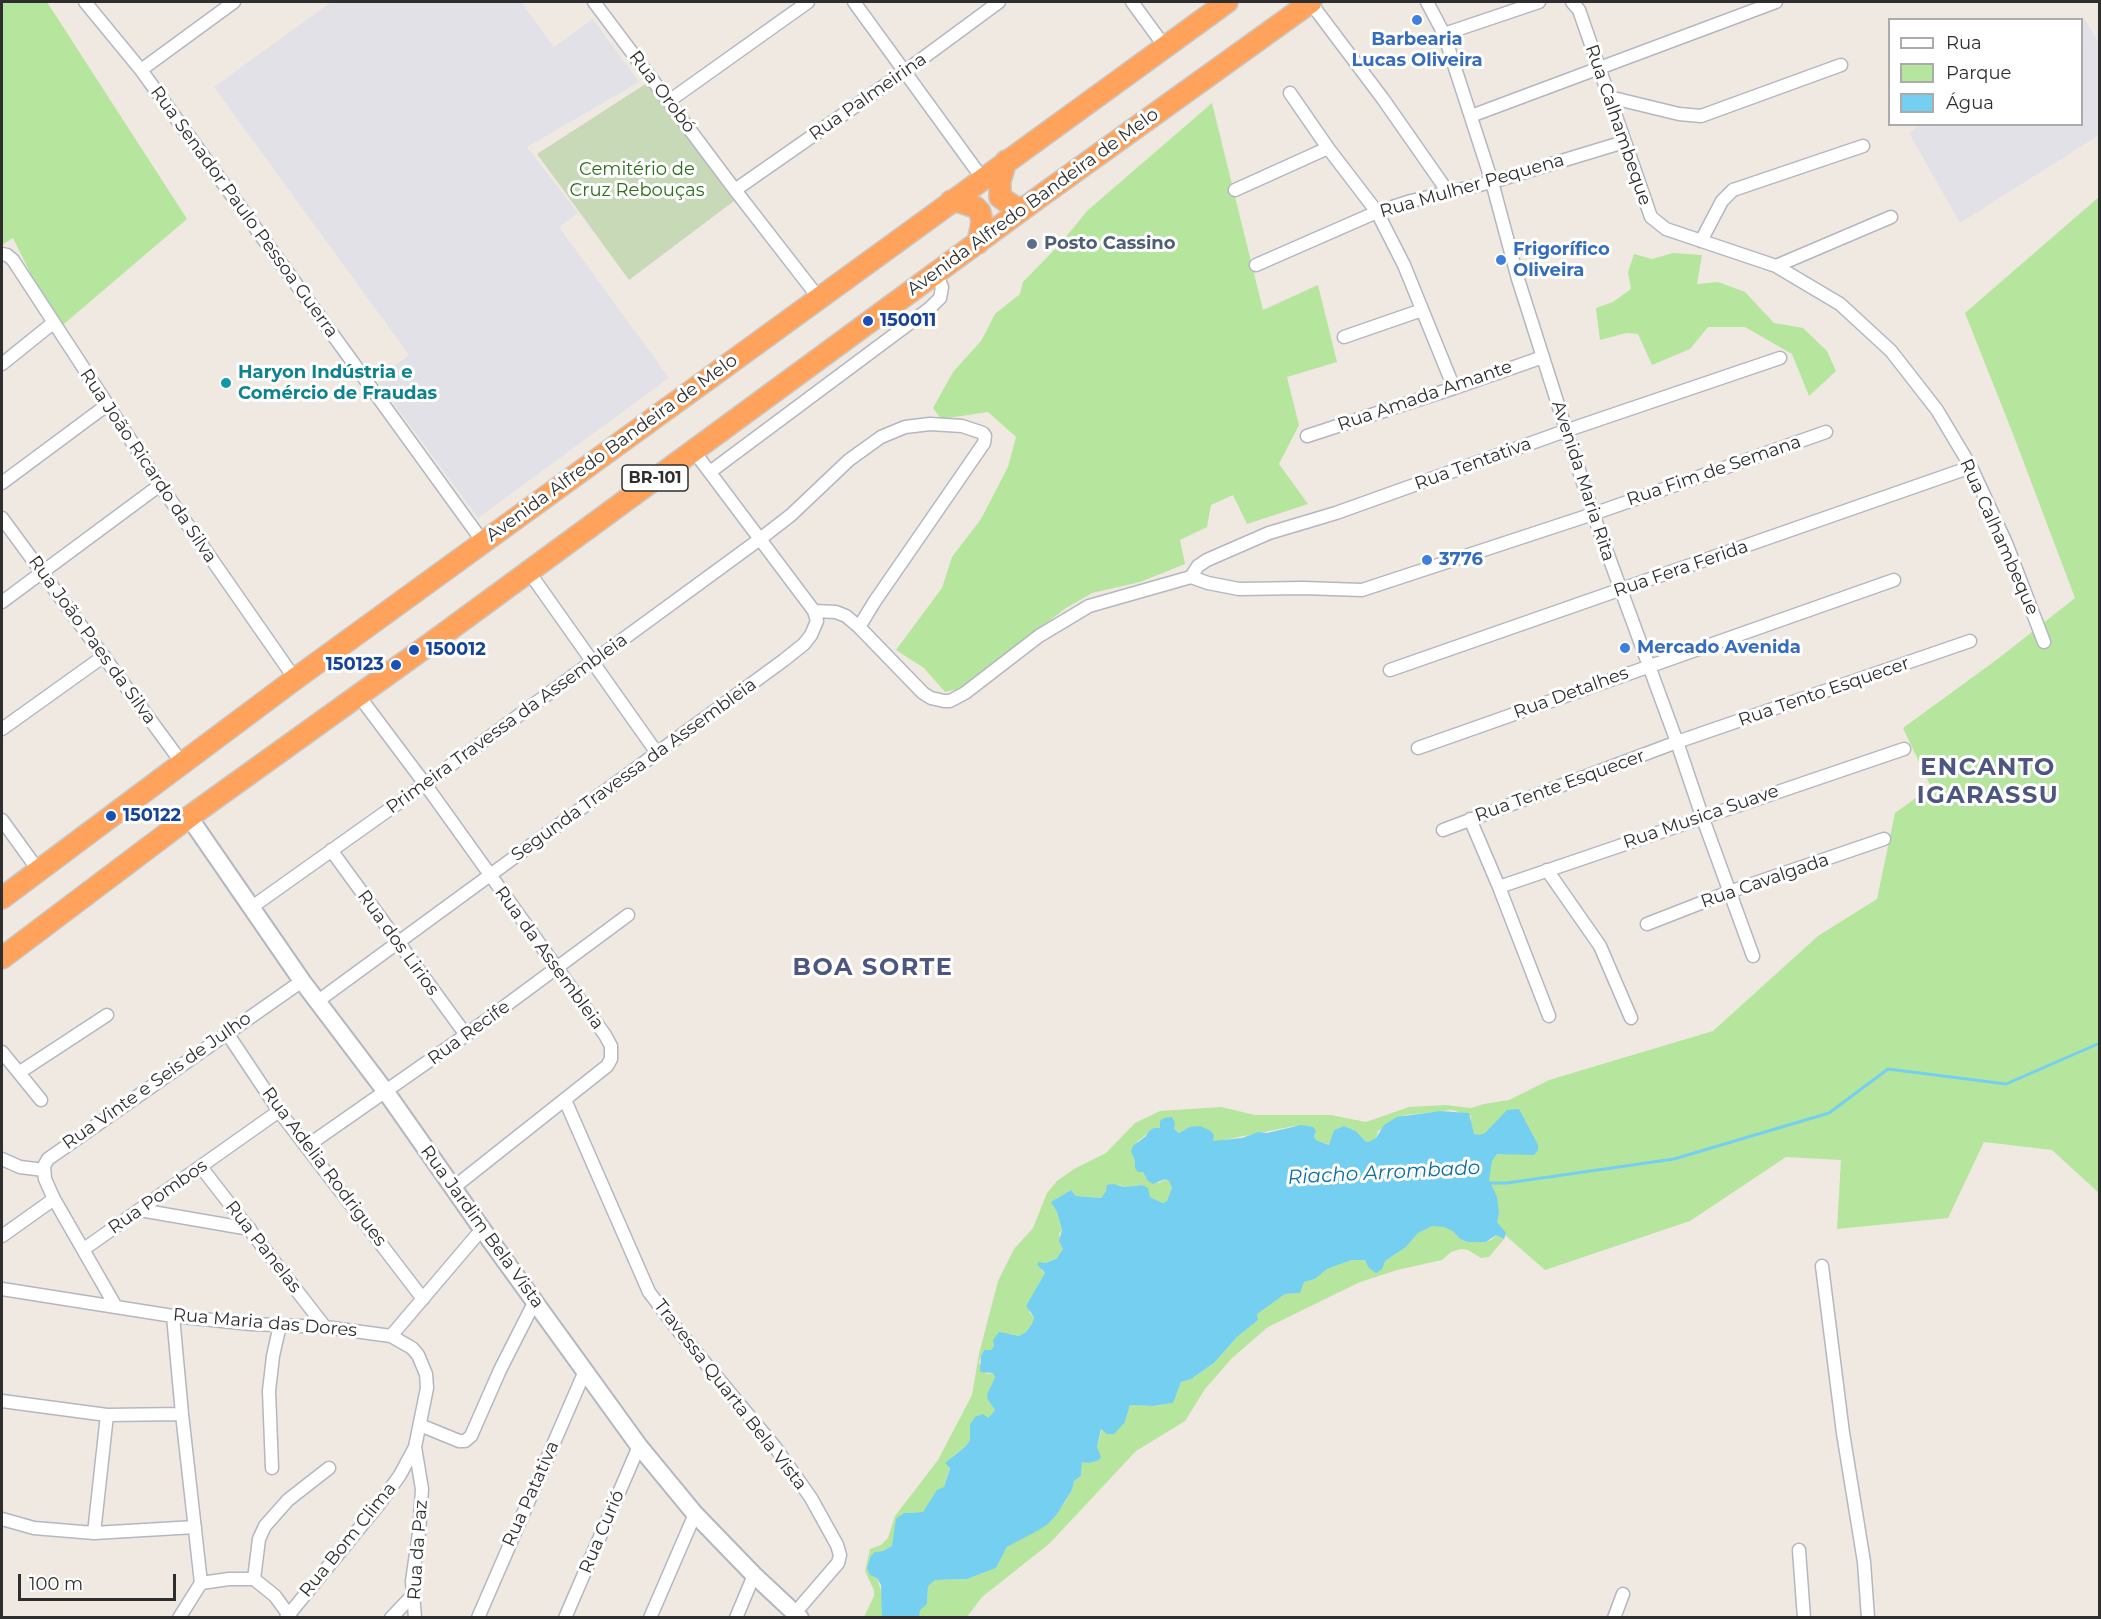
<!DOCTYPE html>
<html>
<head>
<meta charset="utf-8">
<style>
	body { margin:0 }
	#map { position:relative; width:2101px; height:1619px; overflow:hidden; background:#efe9e1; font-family:Montserrat,sans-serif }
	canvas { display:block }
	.frame { position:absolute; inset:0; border:3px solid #2e2e2e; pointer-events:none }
	.legend { position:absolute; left:1888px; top:18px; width:195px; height:108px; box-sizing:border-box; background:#fff; border:2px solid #ababab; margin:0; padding:8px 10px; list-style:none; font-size:18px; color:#2e2e2e }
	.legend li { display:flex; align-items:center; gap:12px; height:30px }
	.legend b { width:30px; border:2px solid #ababab }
	.scale { position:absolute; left:18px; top:1574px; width:158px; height:27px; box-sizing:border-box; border:3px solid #2e2e2e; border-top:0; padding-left:8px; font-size:18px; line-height:21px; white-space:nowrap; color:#2e2e2e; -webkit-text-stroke:4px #fff; paint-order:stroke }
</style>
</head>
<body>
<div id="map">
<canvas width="2101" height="1619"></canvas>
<div class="frame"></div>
<ul class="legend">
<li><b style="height:8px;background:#fff"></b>Rua</li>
<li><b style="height:16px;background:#b6e59e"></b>Parque</li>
<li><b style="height:16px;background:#75cff0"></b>Água</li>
</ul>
<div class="scale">100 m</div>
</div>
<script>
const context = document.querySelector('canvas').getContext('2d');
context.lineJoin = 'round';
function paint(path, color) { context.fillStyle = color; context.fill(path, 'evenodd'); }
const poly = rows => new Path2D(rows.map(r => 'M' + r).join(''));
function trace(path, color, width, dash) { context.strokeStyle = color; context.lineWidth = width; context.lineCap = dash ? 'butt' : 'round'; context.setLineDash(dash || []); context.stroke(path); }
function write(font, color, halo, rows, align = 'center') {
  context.font = font + ' Montserrat,sans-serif'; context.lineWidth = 6; context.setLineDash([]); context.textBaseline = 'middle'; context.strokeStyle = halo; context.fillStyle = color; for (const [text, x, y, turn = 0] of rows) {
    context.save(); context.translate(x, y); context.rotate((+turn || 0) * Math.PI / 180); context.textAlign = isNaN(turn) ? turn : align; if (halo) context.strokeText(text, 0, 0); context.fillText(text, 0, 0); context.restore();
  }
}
const industrial = poly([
	[331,2,521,2,554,47,593,19,639,82,527,147,578,213,559,227,669,378,478,518,376,379,409,355,214,87],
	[2084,18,2099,43,2099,135,1960,223,1909,133,1921,124,2082,124,2081,19]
]);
const green = poly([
	[2,2,47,2,187,219,58,329,13,238,2,245],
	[1212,103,1263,310,1318,285,1337,362,1287,377,1299,425,1279,464,1308,504,1247,524,1233,495,1211,505,1207,527,1180,540,1185,564,1140,582,1092,593,1066,608,962,688,945,692,924,668,896,650,942,588,952,557,981,519,1008,467,1016,437,988,412,941,419,933,408,953,372,981,341,995,314,1020,294,1023,282,1061,243,1087,211],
	[2099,197,2099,1193,2052,1150,1984,1142,1948,1218,1837,1229,1841,1160,1786,1157,1690,1221,1545,1270,1497,1228,1454,1231,1460,1239,1467,1242,1486,1242,1491,1240,1496,1235,1504,1239,1489,1257,1481,1258,1468,1250,1461,1249,1451,1252,1442,1260,1397,1270,1360,1282,1268,1327,1232,1358,1205,1389,1185,1421,1136,1451,1049,1544,982,1597,967,1617,919,1617,919,1610,927,1604,928,1585,935,1580,967,1579,996,1568,1007,1547,1048,1524,1065,1502,1072,1490,1074,1481,1081,1476,1082,1462,1097,1447,1102,1428,1125,1422,1130,1405,1154,1406,1172,1403,1181,1382,1191,1379,1214,1363,1237,1337,1257,1320,1256,1314,1285,1294,1299,1293,1304,1282,1315,1279,1327,1269,1352,1260,1365,1260,1368,1267,1385,1261,1406,1247,1418,1233,1465,1124,1471,1120,1471,1116,1452,1110,1405,1115,1378,1131,1376,1138,1368,1142,1365,1141,1356,1131,1344,1126,1334,1130,1330,1145,1316,1140,1313,1138,1316,1134,1294,1126,1219,1141,1212,1141,1189,1127,1179,1133,1174,1129,1154,1128,1137,1142,1133,1157,1146,1177,1159,1183,1165,1179,1169,1181,1172,1188,1168,1201,1163,1203,1150,1197,1142,1185,1124,1187,1120,1185,1106,1191,1101,1198,1076,1196,1071,1190,1052,1202,1057,1212,1062,1230,1059,1234,1063,1249,1060,1256,1046,1263,1041,1270,1045,1273,1037,1287,1029,1312,1034,1317,1032,1324,1026,1332,1019,1336,1010,1334,991,1351,984,1350,981,1356,979,1363,987,1374,993,1373,995,1377,991,1386,988,1400,995,1410,988,1418,975,1417,970,1424,970,1440,966,1446,953,1456,944,1487,923,1512,904,1513,892,1546,883,1551,875,1552,877,1578,882,1594,882,1617,864,1617,874,1596,874,1590,865,1571,870,1549,881,1545,888,1538,895,1516,938,1460,972,1395,979,1354,998,1281,1014,1249,1033,1228,1047,1193,1057,1181,1074,1169,1106,1153,1135,1123,1160,1111,1221,1107,1255,1115,1331,1115,1366,1122,1409,1107,1446,1105,1471,1108,1484,1104,1509,1100,1549,1080,1713,1031,1818,936,1877,899,1895,813,1931,787,1903,728,1999,658,2075,598,2013,434,1965,313],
	[1673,253,1702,255,1697,284,1718,282,1745,292,1774,323,1803,328,1827,351,1836,371,1809,396,1792,354,1745,327,1708,327,1690,349,1652,365,1638,334,1626,333,1600,340,1596,308,1613,302,1631,289,1628,272,1634,254,1652,259]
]);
const cemetery = poly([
	[647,83,734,201,629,280,537,154]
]);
const water = poly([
	[1519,1109,1538,1145,1538,1150,1534,1155,1497,1154,1492,1161,1489,1180,1497,1197,1499,1213,1497,1222,1506,1233,1504,1239,1496,1235,1486,1242,1467,1242,1460,1239,1453,1231,1444,1227,1432,1226,1418,1233,1406,1247,1385,1261,1382,1269,1376,1273,1368,1267,1365,1260,1352,1260,1327,1269,1315,1279,1304,1282,1300,1293,1285,1294,1257,1314,1258,1320,1237,1337,1214,1363,1191,1379,1181,1382,1173,1403,1153,1406,1130,1405,1125,1422,1114,1434,1107,1434,1101,1429,1097,1447,1101,1457,1099,1460,1089,1463,1082,1462,1081,1476,1074,1481,1072,1490,1057,1514,1048,1524,1037,1531,1007,1547,996,1568,967,1579,935,1580,928,1586,927,1604,920,1610,919,1617,882,1617,881,1585,877,1578,870,1575,867,1568,871,1556,875,1552,883,1551,892,1546,896,1519,904,1513,923,1512,937,1490,944,1487,950,1468,945,1463,966,1446,970,1440,970,1424,975,1417,983,1414,988,1418,995,1410,988,1400,987,1395,995,1377,993,1373,980,1372,981,1356,984,1350,991,1350,994,1346,993,1340,999,1332,1019,1336,1026,1332,1032,1324,1034,1317,1026,1306,1045,1273,1037,1264,1039,1262,1046,1263,1057,1258,1063,1249,1059,1241,1062,1230,1057,1212,1051,1202,1071,1190,1076,1196,1101,1198,1106,1191,1107,1185,1113,1184,1124,1187,1142,1185,1148,1188,1150,1197,1163,1203,1167,1201,1172,1188,1169,1181,1165,1179,1153,1184,1148,1181,1143,1172,1138,1172,1135,1168,1135,1161,1131,1151,1133,1146,1146,1136,1149,1131,1154,1128,1160,1128,1160,1121,1164,1118,1172,1117,1175,1123,1174,1129,1179,1133,1189,1127,1200,1126,1211,1131,1214,1135,1213,1141,1242,1138,1258,1132,1267,1133,1301,1125,1313,1127,1316,1131,1314,1137,1316,1140,1329,1145,1334,1130,1344,1126,1356,1131,1365,1141,1368,1142,1376,1138,1384,1125,1397,1117,1440,1111,1469,1113,1474,1134,1480,1135,1485,1133,1507,1110]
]);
const stream = poly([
	[1489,1183,1507,1183,1674,1159,1829,1113,1888,1069,2006,1084,2100,1043]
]);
const street = poly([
	[85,2,141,70,483,542],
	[594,2,735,190,818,297],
	[854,2,982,178],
	[1132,2,1165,47],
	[1310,2,1383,99,1448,192],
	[1427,2,1444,34,1492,182,1518,279,1593,514,1677,742,1702,816,1753,956],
	[1572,2,1579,10,1651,217,1666,229,1776,266,1840,304,1891,351,1937,410,1971,467,2006,543,2044,642],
	[1444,34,1539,2],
	[141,70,234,2],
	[1290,93,1328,148,1377,212,1404,265,1454,388],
	[1609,97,1679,114,1701,116,1841,65],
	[669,101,808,2],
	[1471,116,1776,2],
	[735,190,904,72,999,2],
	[1235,190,1328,148],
	[1701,241,1722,201,1733,190,1863,146],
	[2,254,7,255,13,260,160,485,295,679],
	[1256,265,1377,212,1411,201,1492,182,1624,142],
	[1776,266,1891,217],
	[1344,337,1422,310],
	[2,364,53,323],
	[1307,436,1454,388,1543,357],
	[710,472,930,308,940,298,941,293,942,287,936,273],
	[2,483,107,405],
	[2,518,182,763],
	[529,572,657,753],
	[1191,577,1208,583,1239,589,1303,588,1362,590,1593,514,1826,432],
	[1191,577,1198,566,1207,560,1269,533,1336,513,1565,431,1780,358],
	[2,602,160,485],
	[814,611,836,612,846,616,859,627,923,693,931,698,944,701,950,701,965,693,1039,636,1089,606,1191,577],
	[1390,670,1971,467],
	[359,696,425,784,605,1035,611,1046,611,1059,607,1066,453,1188],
	[2,729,104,656],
	[1418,748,1894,580],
	[1470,819,1499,887,1549,1016],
	[2,820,38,870],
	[1443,830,1677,742,1970,641],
	[331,850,466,1035],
	[1547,870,1600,946,1631,1018],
	[1499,887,1904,749],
	[252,907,425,784,760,539,791,515,849,460,881,437,905,427,930,424,962,426,983,433,985,436,984,443,875,601,859,627],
	[1647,924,1729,892,1884,839],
	[318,1001,784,660,804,644,811,635,817,621,814,611,693,450],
	[227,1033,279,1111,423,1299],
	[2,1052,41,1100],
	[20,1072,107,1015],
	[565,1100,649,1292,677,1329,775,1447,811,1498,837,1545,840,1555,838,1563,795,1613],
	[307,1146,466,1035,628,915],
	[2,1159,20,1167,44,1170],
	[201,1167,325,1327],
	[140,1210,250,1229],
	[2,1236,54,1199],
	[84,1249,279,1111],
	[1822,1266,1843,1433,1864,1562,1868,1618],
	[2,1289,173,1316,251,1324,325,1327,391,1336,412,1348,418,1355,426,1374,427,1388,415,1447,400,1475,380,1503,286,1618],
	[116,1307,54,1199,45,1179,44,1166,48,1159,302,981],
	[173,1316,182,1414,201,1583],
	[391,1336,482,1229],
	[2,1401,107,1415,182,1414],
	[420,1425,459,1441,465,1441,471,1436,500,1370,535,1301],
	[415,1447,422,1489,419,1533,412,1581,415,1618],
	[272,1468,269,1391,273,1356,280,1325],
	[2,1519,34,1528,94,1533,195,1527],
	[94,1533,107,1415],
	[1799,1550,1804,1618],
	[254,1579,259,1539,265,1526,288,1500,329,1468],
	[201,1583,229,1579,254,1579,275,1596,291,1618],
	[179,1618,201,1583],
	[391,1618,412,1596],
	[478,1618,585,1371],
	[565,1618,639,1446],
	[650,1618,695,1514],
	[736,1618,754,1575],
	[1614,1618,1623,1594]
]);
const secondary = poly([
	[189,817,302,981,386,1092,482,1229,639,1446,695,1514,754,1575,800,1618]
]);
const highway = poly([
	[1006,161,1000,181,1000,197,1016,208,1026,207],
	[951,201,960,202,975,207,980,212,982,222,978,243],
	[2,898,295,679,1227,2],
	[2,958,189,817,430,644,1045,193,1311,2]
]);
const markers = [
	[1417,20,6,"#3f7fe0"],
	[1032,244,6,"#5c6f8a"],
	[1501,260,6,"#3f7fe0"],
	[868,321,6,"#1a4fb4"],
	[226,383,6,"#0f9aa8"],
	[1427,560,6,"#3f7fe0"],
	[1625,648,6,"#3f7fe0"],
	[414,650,6,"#1a4fb4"],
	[396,665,6,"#1a4fb4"],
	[111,816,6,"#1a4fb4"]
];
const shields = [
	[655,478,66]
];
const shieldNames = [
	["BR-101",655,478]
];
const shopNames = [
	["Barbearia",1417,40,"center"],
	["Lucas Oliveira",1417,61,"center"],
	["Frigorífico",1513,250],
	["Oliveira",1513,271],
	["3776",1439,560],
	["Mercado Avenida",1637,648]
];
const streetNames = [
	["Rua Orobó",662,92,53],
	["Rua Palmeirina",868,97,-35],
	["Rua Calhambeque",1618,125,71],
	["Rua Mulher Pequena",1472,186,-16],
	["Avenida Alfredo Bandeira de Melo",1033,202,-36],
	["Rua Senador Paulo Pessoa Guerra",244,212,54],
	["Rua Amada Amante",1425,396,-19],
	["Avenida Alfredo Bandeira de Melo",612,448,-36],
	["Rua Tentativa",1473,464,-20],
	["Rua João Ricardo da Silva",148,466,56],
	["Rua Fim de Semana",1714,471,-19],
	["Avenida Maria Rita",1583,481,72],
	["Rua Calhambeque",1999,537,66],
	["Rua Fera Ferida",1681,569,-19],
	["Rua João Paes da Silva",92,640,54],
	["Rua Tento Esquecer",1824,692,-19],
	["Rua Detalhes",1571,693,-20],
	["Primeira Travessa da Assembleia",507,724,-36],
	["Segunda Travessa da Assembleia",634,770,-36],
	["Rua Tente Esquecer",1560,786,-20],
	["Rua Musica Suave",1701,817,-19],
	["Rua Cavalgada",1765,881,-19],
	["Rua dos Lirios",398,943,54],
	["Rua da Assembleia",549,958,54],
	["Rua Recife",469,1033,-36],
	["Rua Vinte e Seis de Julho",157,1081,-35],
	["Rua Adelia Rodrigues",324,1167,53],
	["Rua Pombos",158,1197,-35],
	["Rua Jardim Bela Vista",482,1227,54],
	["Rua Panelas",263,1247,52],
	["Rua Maria das Dores",265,1323,5],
	["Travessa Quarta Bela Vista",730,1395,52],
	["Rua Patativa",531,1494,-66],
	["Rua Curió",602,1532,-67],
	["Rua Bom Clima",348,1540,-51],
	["Rua da Paz",418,1550,-86]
];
const parkNames = [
	["Cemitério de",637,170],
	["Cruz Rebouças",637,191]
];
const serviceNames = [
	["Posto Cassino",1044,244]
];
const transitNames = [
	["150011",880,321],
	["150012",426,650],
	["150123",384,665,"right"],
	["150122",123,816]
];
const cultureNames = [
	["Haryon Indústria e",238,373],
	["Comércio de Fraudas",238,394]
];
const waterNames = [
	["Riacho Arrombado",1384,1173,-3]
];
const districtNames = [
	["ENCANTO",1988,768],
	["IGARASSU",1988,796],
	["BOA SORTE",873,968]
];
paint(industrial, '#e3e1e8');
paint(green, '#b6e59e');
paint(cemetery, '#c8d9b8');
paint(water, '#75cff0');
trace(stream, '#75cff0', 3);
trace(street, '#b4b7c1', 15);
trace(secondary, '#b4b7c1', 20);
trace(highway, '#c9c9c9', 24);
trace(street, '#fff', 12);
trace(secondary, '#fff', 16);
trace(highway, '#ffa35c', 21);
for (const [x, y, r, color] of markers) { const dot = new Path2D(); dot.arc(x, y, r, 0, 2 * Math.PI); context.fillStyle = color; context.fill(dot); trace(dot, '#fff', 2); }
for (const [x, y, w] of shields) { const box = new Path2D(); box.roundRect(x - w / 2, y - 13, w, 26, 4.5); context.fillStyle = '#fff'; context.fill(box); trace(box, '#2e2e2e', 1.5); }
write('bold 16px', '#2e2e2e', null, shieldNames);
write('bold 18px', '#366cbe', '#fff', shopNames, 'left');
write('18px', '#2e2e2e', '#fff', streetNames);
write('18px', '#2c6e1b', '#fff', parkNames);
write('bold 18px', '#4e5e75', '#fff', serviceNames, 'left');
write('bold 18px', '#164399', '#fff', transitNames, 'left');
write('bold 18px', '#0d838f', '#fff', cultureNames, 'left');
write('italic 20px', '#0d6fa3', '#fff', waterNames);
context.letterSpacing = '1.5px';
write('bold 24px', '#4d5680', '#fff', districtNames);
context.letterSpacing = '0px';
</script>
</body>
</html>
